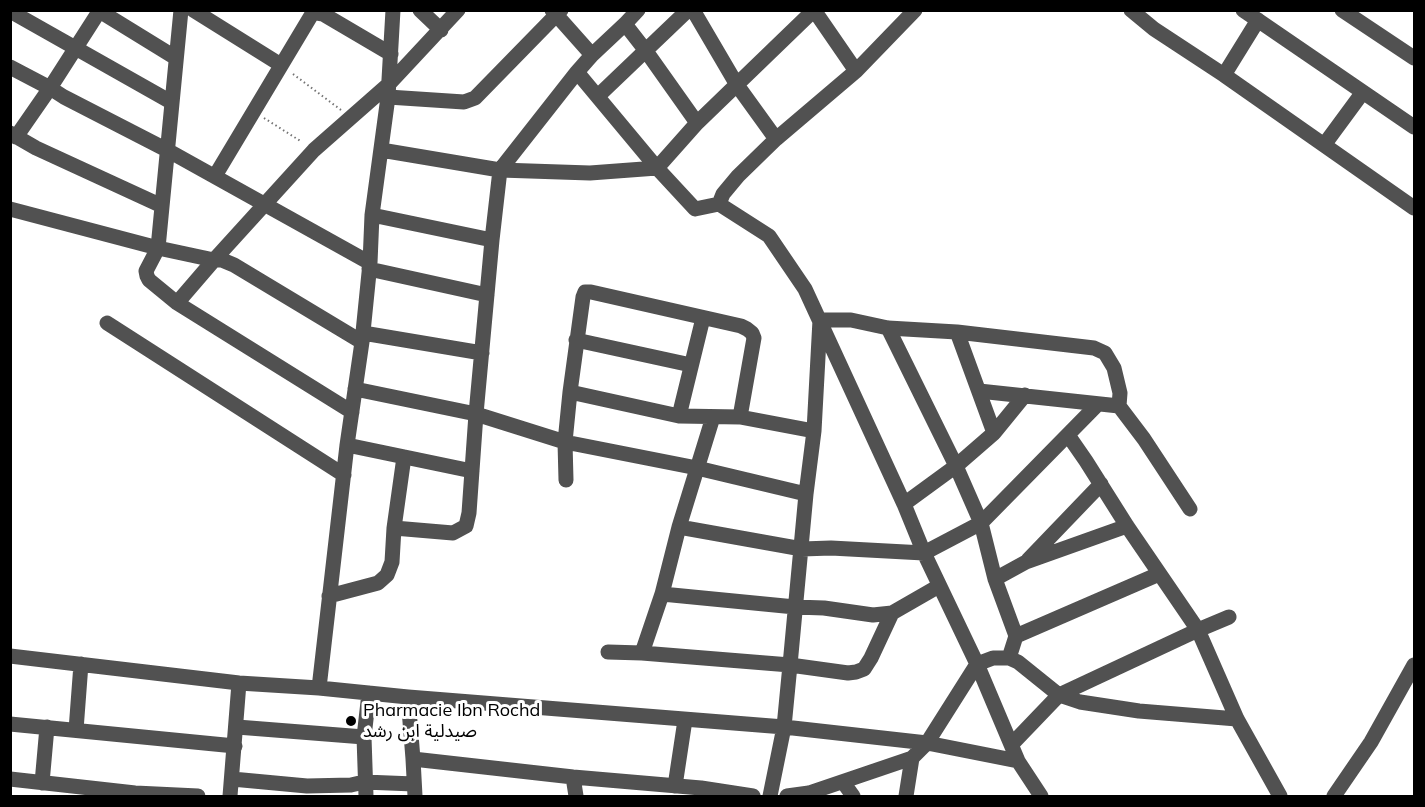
<!DOCTYPE html>
<html>
<head>
<meta charset="utf-8">
<style>
	body { margin:0 }
	#map { position:relative; width:1425px; height:807px; overflow:hidden; background:#fff; font-family:Mulish,sans-serif }
	canvas { display:block }
	.frame { position:absolute; inset:0; border:12px solid #000; pointer-events:none }
</style>
</head>
<body>
<div id="map">
<canvas width="1425" height="807"></canvas>
<div class="frame"></div>
</div>
<script>
const context = document.querySelector('canvas').getContext('2d');
context.lineJoin = 'round';
const poly = rows => new Path2D(rows.map(r => 'M' + r).join(''));
function trace(path, color, width, dash) { context.strokeStyle = color; context.lineWidth = width; context.lineCap = dash ? 'butt' : 'round'; context.setLineDash(dash || []); context.stroke(path); }
function write(font, color, halo, rows, align = 'center') {
  context.font = font + ' Mulish,"Noto Sans Arabic",sans-serif'; context.lineWidth = 6; context.setLineDash([]); context.textBaseline = 'middle'; context.strokeStyle = halo; context.fillStyle = color; for (const [text, x, y, turn = 0] of rows) {
    context.save(); context.translate(x, y); context.rotate((+turn || 0) * Math.PI / 180); context.textAlign = isNaN(turn) ? turn : align; if (halo) context.strokeText(text, 0, 0); context.fillText(text, 0, 0); context.restore();
  }
}
const path = poly([
	[293,74,341,110],
	[264,118,302,142]
]);
const minor = poly([
	[98,10,176,58],
	[181,10,158,248,146,271,147,276,149,280,177,303,352,412],
	[193,10,281,65],
	[420,10,441,30],
	[552,10,592,55,625,24,638,10],
	[693,10,737,85,776,139],
	[814,10,856,71],
	[1131,10,1154,29,1224,75,1414,208],
	[1243,10,1414,127],
	[1342,10,1414,58],
	[10,11,171,102],
	[625,24,646,51,697,123],
	[10,67,50,88,64,97,167,150,370,263],
	[577,72,657,168,695,209,719,204,769,236,805,289,904,504,924,553,977,664,993,658,1009,658,1018,662,1059,695,1080,702,1139,711,1237,719],
	[1224,75,1258,20],
	[598,96,688,10],
	[388,97,464,102,475,98,561,10],
	[10,133,36,148,162,206],
	[16,137,50,88,100,10],
	[1324,145,1363,92],
	[381,150,500,170,590,173,657,168,697,123,814,10],
	[215,176,312,14,317,13,323,14,391,54],
	[719,204,723,194,738,176,776,139,856,71,915,10],
	[10,209,158,248,214,260,222,260,234,265,362,342],
	[372,215,492,240],
	[369,269,487,295],
	[177,303,214,260,314,150,389,84,458,10],
	[107,323,344,475],
	[888,328,956,466,981,523,995,579,1016,636],
	[363,333,482,353],
	[576,340,691,365],
	[355,389,476,414,565,442,697,468,806,494],
	[979,391,1119,406,1144,439,1190,509],
	[570,392,679,416,740,417,814,431],
	[679,416,703,318],
	[994,433,1025,395],
	[1068,435,1086,461,1127,526,1198,630,1237,719,1280,796],
	[347,445,472,471],
	[566,480,565,442,570,392,583,297,585,292,591,292,741,326,747,329,752,333,754,338,740,417],
	[904,504,956,466,994,433,957,332],
	[679,527,802,549,831,548,924,553,981,523,1098,404],
	[394,528,453,533,466,526,469,513,476,414,492,240,500,170,577,72,592,55],
	[1028,560,1101,484],
	[995,579,1026,562,1127,526],
	[662,594,679,527,713,417],
	[329,596,378,583,387,575,392,562,394,528,404,457],
	[608,652,642,653,790,665,848,673,856,672,864,669,871,658,892,613],
	[642,653,662,594,795,607,824,608,873,615,892,613,939,586],
	[10,656,239,683,319,688,408,697,784,727,927,743,1018,761],
	[1009,658,1016,636,1159,574],
	[319,688,347,445,362,342,370,263,372,215,388,97,393,10],
	[408,697,413,759,415,796],
	[10,724,235,746],
	[237,727,364,737],
	[76,730,81,664],
	[1012,744,1059,695,1198,630,1229,617],
	[413,759,573,777,701,788,753,796],
	[573,777,576,796],
	[10,779,135,793,198,796],
	[232,779,307,786,351,785,364,782,414,784],
	[843,782,853,796],
	[42,783,47,727],
	[675,786,685,720],
	[230,796,239,683],
	[366,796,364,737,369,693],
	[770,796,784,727,790,665,806,494,814,431,820,320,851,320,888,328,957,332,1094,348,1105,353,1114,368,1120,393,1119,406],
	[787,796,809,793,912,758,927,743,977,664,1018,761,1041,796],
	[906,796,912,758],
	[1334,796,1371,742,1414,665]
]);
const markers = [
	[351,721,6,"#000"]
];
const poiNames = [
	["Pharmacie Ibn Rochd",363,711],
	["صيدلية ابن رشد",363,732]
];
trace(path, '#737373', 2, [1.5, 3]);
trace(minor, '#515151', 15);
for (const [x, y, r, color] of markers) { const dot = new Path2D(); dot.arc(x, y, r, 0, 2 * Math.PI); context.fillStyle = color; context.fill(dot); trace(dot, '#fff', 2); }
write('18px', '#000', '#fff', poiNames, 'left');
</script>
</body>
</html>
